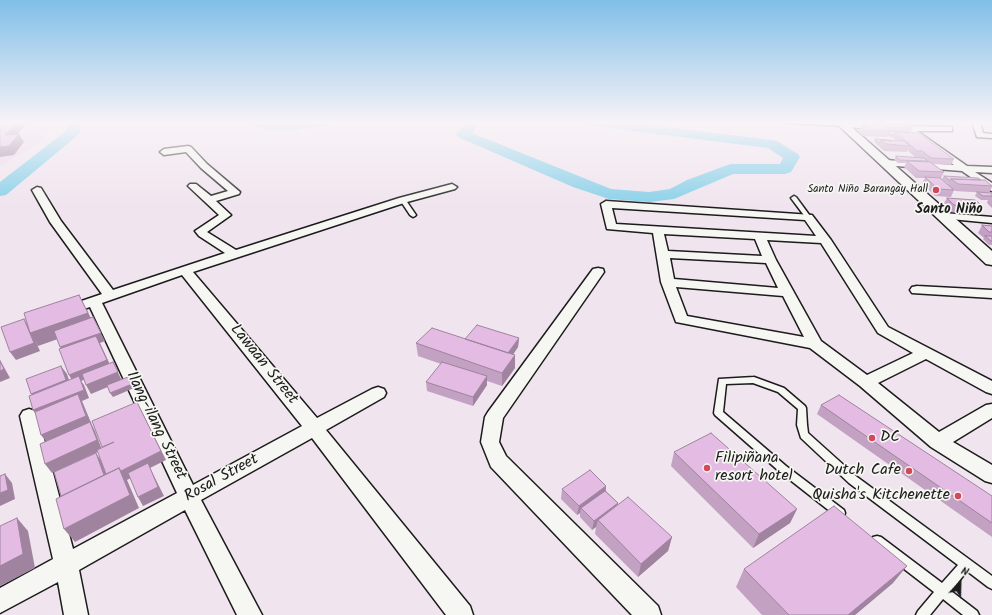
<!DOCTYPE html>
<html>
<head>
<meta charset="utf-8">
<style>
	body { margin:0 }
	#map { position:relative; width:992px; height:615px; overflow:hidden; background:#f0e4ee; font-family:Kalam,sans-serif }
	canvas { display:block }
	.north { position:absolute; left:940px; top:563px; width:40px; height:40px; -webkit-text-stroke:3px #f6f6f2; paint-order:stroke; rotate:23deg; font-size:11px; font-weight:700; line-height:16px; text-align:center; color:#1c1c1c }
	.north::after { content:''; display:block; margin:auto; width:14px; height:18px; background:#1c1c1c; clip-path:polygon(50% 0,100% 100%,50% 72%,0 100%) }
</style>
</head>
<body>
<div id="map">
<canvas width="992" height="615"></canvas>
<div class="north">N</div>
</div>
<script>
const context = document.querySelector('canvas').getContext('2d');
context.lineJoin = 'round';
function paint(path, color) { context.fillStyle = color; context.fill(path, 'evenodd'); }
const poly = rows => new Path2D(rows.map(r => 'M' + r).join(''));
function trace(path, color, width, dash) { context.strokeStyle = color; context.lineWidth = width; context.lineCap = dash ? 'butt' : 'round'; context.setLineDash(dash || []); context.stroke(path); }
function write(font, color, halo, rows, align = 'center') {
  context.font = font + ' Kalam,sans-serif'; context.lineWidth = 3.5; context.setLineDash([]); context.textBaseline = 'middle'; context.strokeStyle = halo; context.fillStyle = color; for (const [text, x, y, turn = 0] of rows) {
    context.save(); context.translate(x, y); context.rotate((+turn || 0) * Math.PI / 180); context.textAlign = isNaN(turn) ? turn : align; if (halo) context.strokeText(text, 0, 0); context.fillText(text, 0, 0); context.restore();
  }
}
const built = poly([
	[0,122,59,122,38,144,0,166]
]);
const river = poly([
	[66,122,80,122,80,132,78,135,6,195,0,196,0,182,66,131,66,122],
	[249,122,330,122,328,125,323,126,296,130,269,130,251,125,249,122],
	[467,122,481,122,472,133,611,189,649,192,670,189,687,180,725,166,731,164,780,164,783,158,768,148,593,126,588,125,586,122,625,122,772,140,777,141,798,154,800,157,791,172,785,174,733,174,674,199,649,202,609,199,573,187,458,137,456,134,467,122]
]);
const service = poly([
	[784,122,804,122,844,124,846,125,844,126,786,123,784,122],
	[794,196,796,197,810,216,810,218,806,218,791,198,794,196],
	[403,198,405,199,416,215,415,216,413,217,410,215,400,200,403,198],
	[754,377,784,388,805,406,806,408,807,425,808,433,857,477,992,576,992,589,988,587,967,571,951,591,977,611,979,615,963,615,943,599,930,615,916,615,918,611,934,592,873,545,871,541,873,537,877,536,881,537,942,583,958,565,849,483,801,438,797,425,798,409,778,392,753,383,726,384,723,412,786,466,844,510,845,513,844,516,840,518,836,516,780,472,715,415,714,413,719,379,754,377]
]);
const minor = poly([
	[896,122,905,122,910,126,952,127,952,131,917,131,967,166,992,167,992,173,975,172,992,183,992,191,989,190,962,171,883,165,881,163,883,161,886,160,954,165,896,122],
	[972,122,980,122,983,133,992,134,992,138,977,137,972,122],
	[841,123,881,125,885,127,881,129,844,127,840,125,841,123],
	[188,146,191,147,207,164,240,192,239,194,216,201,231,215,207,232,236,250,399,198,452,184,457,187,455,189,407,202,193,272,317,418,372,389,378,387,384,389,386,393,384,397,326,430,470,606,473,615,446,615,312,438,201,500,262,615,237,615,185,510,79,570,88,615,64,615,58,582,0,613,0,588,53,559,20,416,23,411,29,409,35,411,38,416,73,549,177,493,90,307,66,315,61,314,59,311,61,308,102,294,50,222,32,190,37,187,41,188,61,221,113,290,225,253,199,236,195,231,219,215,188,186,190,184,196,184,211,196,228,191,201,168,186,152,164,155,160,152,164,149,188,146],
	[182,275,302,426,193,485,102,303,182,275],
	[606,201,812,215,831,240,888,327,992,381,992,394,986,392,926,359,878,383,939,432,986,405,992,404,992,418,953,442,992,465,992,483,985,481,931,447,860,386,810,348,676,322,661,282,653,233,607,229,601,204,606,201],
	[612,208,805,220,816,236,616,224,612,208],
	[664,234,755,239,762,256,668,251,664,234],
	[767,240,821,243,878,333,913,353,867,375,821,341,776,260,767,240],
	[670,258,766,263,778,288,674,279,670,258],
	[676,287,783,296,804,337,687,316,676,287],
	[944,213,992,217,992,223,940,218,939,216,944,213],
	[598,268,603,269,604,272,503,418,499,442,506,456,658,606,661,615,632,615,491,467,481,442,485,417,488,412,593,269,598,268],
	[917,286,992,290,992,298,912,293,910,290,912,287,917,286]
]);
const secondary = poly([
	[835,122,846,122,992,251,992,265,986,264,835,122]
]);
const wall = poly([
	[847,122,899,122,898,123,912,128,910,133,954,159,951,165,933,164,944,172,941,178,948,185,948,184,942,179,944,176,981,180,992,185,992,187,989,193,955,191,954,190,951,197,935,196,922,183,925,178,916,178,904,167,906,163,898,163,894,160,896,156,920,158,919,157,915,157,907,150,907,152,884,151,874,142,875,139,897,141,893,138,894,138,890,137,888,136,887,137,863,136,859,133,862,124,848,123],
	[977,192,992,193,992,208,987,203,988,200,981,200,975,196],
	[947,198,984,207,980,214,950,212,943,205],
	[982,225,992,226,992,245,989,245,983,239,984,238,978,233],
	[519,338,518,347,513,355,515,355,515,368,502,386,487,381,487,385,473,406,427,391,426,382,441,364,418,356,416,343,465,339],
	[821,405,992,496,992,537,817,414],
	[674,452,797,509,790,523,753,548,671,466],
	[606,486,606,491,618,503,618,505,672,537,668,551,638,577,595,534,596,527,592,530,580,517,580,513,577,515,561,499,562,489],
	[744,569,893,583,855,615,762,615,736,587]
]);
const shadedWall = poly([
	[17,122,28,122,9,144,5,135],
	[19,134,24,142,14,155,0,157,0,147],
	[79,295,95,326,38,346,35,340,40,351,16,360,10,352,24,319,29,327],
	[93,317,105,341,100,343,112,369,81,381,84,385,89,398,82,401,92,425,95,431,102,450,52,473,45,464,48,444,41,435,39,419,33,410,74,384,69,375,66,356,60,347],
	[519,338,518,347,506,364,506,355],
	[515,355,515,368,502,386,502,373],
	[0,360,10,378,0,382],
	[113,362,122,381,91,394,86,385],
	[61,366,67,374,72,389,37,402,31,394],
	[487,376,487,385,473,406,473,397],
	[132,384,134,388,113,397,110,393],
	[137,402,166,460,150,468,164,496,143,506,138,497,150,468,127,480,139,508,75,542,64,529,68,509,96,453,102,462],
	[5,474,12,483,15,499,0,506,0,493],
	[606,486,605,495,581,508,580,513,577,515,579,506],
	[618,503,616,512,598,520,596,527,592,530,594,521],
	[797,509,790,523,753,548,759,534],
	[17,518,28,531,35,568,0,586,0,566],
	[672,537,668,551,638,577,641,564],
	[907,566,893,583,855,615,848,615]
]);
const building = poly([
	[0,122,17,122,5,135,19,134,9,146,0,147,0,122],
	[863,122,905,124,912,128,885,127,890,131,865,130,861,127,870,127,863,122],
	[887,131,906,132,907,133,896,132,895,135,891,135,889,133,890,131,887,131],
	[896,132,918,133,954,159,931,158,922,151,917,151,896,132],
	[875,139,890,140,892,141,881,140,880,143,875,139],
	[881,140,904,141,910,146,886,144,881,140],
	[896,156,924,158,928,161,899,160,896,156],
	[907,161,930,162,944,172,919,171,907,161],
	[944,176,978,178,981,180,951,179,950,181,944,176],
	[925,177,940,178,954,190,938,189,925,177],
	[951,179,985,180,992,186,958,184,951,179],
	[977,192,992,193,992,196,983,196,977,192],
	[947,198,975,200,984,207,954,205,947,198],
	[982,225,992,226,992,232,989,232,982,225],
	[985,236,992,236,992,241,991,241,985,236],
	[79,295,88,313,30,333,24,313,79,295],
	[93,317,101,333,60,347,54,331,93,317],
	[24,319,34,343,10,352,1,327,24,319],
	[477,325,519,338,508,353,465,339,477,325],
	[432,328,515,355,502,373,416,343,432,328],
	[96,336,107,360,69,375,59,349,96,336],
	[0,361,4,369,0,371,0,361],
	[113,362,118,372,86,385,82,374,113,362],
	[442,362,487,376,473,397,426,382,442,362],
	[61,366,66,380,31,394,26,379,61,366],
	[79,376,84,390,33,410,29,396,79,376],
	[128,377,132,384,110,393,107,385,128,377],
	[78,394,86,416,41,435,35,412,78,394],
	[839,395,992,496,992,523,821,405,839,395],
	[137,402,161,451,121,471,119,468,106,474,97,450,114,442,102,447,92,421,137,402],
	[90,422,97,440,45,464,40,444,90,422],
	[711,433,797,509,759,534,674,452,711,433],
	[96,453,104,475,61,496,54,472,96,453],
	[148,463,158,487,138,497,128,473,148,463],
	[119,468,130,495,64,529,56,499,119,468],
	[590,470,606,486,579,506,562,489,590,470],
	[5,474,8,490,0,493,0,476,5,474],
	[605,491,618,503,594,521,581,508,605,491],
	[628,497,672,537,641,564,598,520,628,497],
	[834,506,907,566,848,615,789,615,744,569,834,506],
	[17,518,23,554,0,566,0,526,17,518]
]);
const markers = [
	[936,190,4,"#d1495b"],
	[872,438,4,"#d1495b"],
	[707,468,4,"#d1495b"],
	[909,471,4,"#d1495b"],
	[958,496,4,"#d1495b"]
];
const farPoinames = [
	["Santo Niño Barangay Hall",928,190]
];
const farDistrictnames = [
	["Santo Niño",949,211]
];
const nearStreetnames = [
	["Lawaan Street",263,365,51],
	["Ilang-ilang Street",155,426,64],
	["Rosal Street",222,479,-29]
];
const nearPoinames = [
	["DC",880,438],
	["Filipiñana",715,459],
	["resort hotel",715,477],
	["Dutch Cafe",901,471,"right"],
	["Quisha's Kitchenette",950,496,"right"]
];
paint(built, '#ecd8eb');
paint(river, '#87d0e8');
trace(service, '#1c1c1c', 3);
trace(minor, '#1c1c1c', 3);
trace(secondary, '#1c1c1c', 3);
paint(service, '#f6f6f2');
paint(minor, '#f6f6f2');
paint(secondary, '#f6f6f2');
paint(wall, '#c3a1c3');
paint(shadedWall, '#9f839f');
paint(building, '#e3bbe3');
trace(building, '#9f839f', 1);
const sky = context.createLinearGradient(0, 0, 0, 208);
sky.addColorStop(0, '#81bfe8');
sky.addColorStop(0.59, '#f8f3f7');
sky.addColorStop(1, '#f8f3f700');
context.fillStyle = sky;
context.fillRect(0, 0, 992, 208);
for (const [x, y, r, color] of markers) { const dot = new Path2D(); dot.arc(x, y, r, 0, 2 * Math.PI); context.fillStyle = color; context.fill(dot); trace(dot, '#f6f6f2', 1.5); }
write('11px', '#1c1c1c', '#f6f6f2', farPoinames, 'right');
write('bold 14px', '#1c1c1c', '#f6f6f2', farDistrictnames);
write('16px', '#1c1c1c', '#f6f6f2', nearStreetnames);
write('16px', '#1c1c1c', '#f6f6f2', nearPoinames, 'left');
</script>
</body>
</html>
